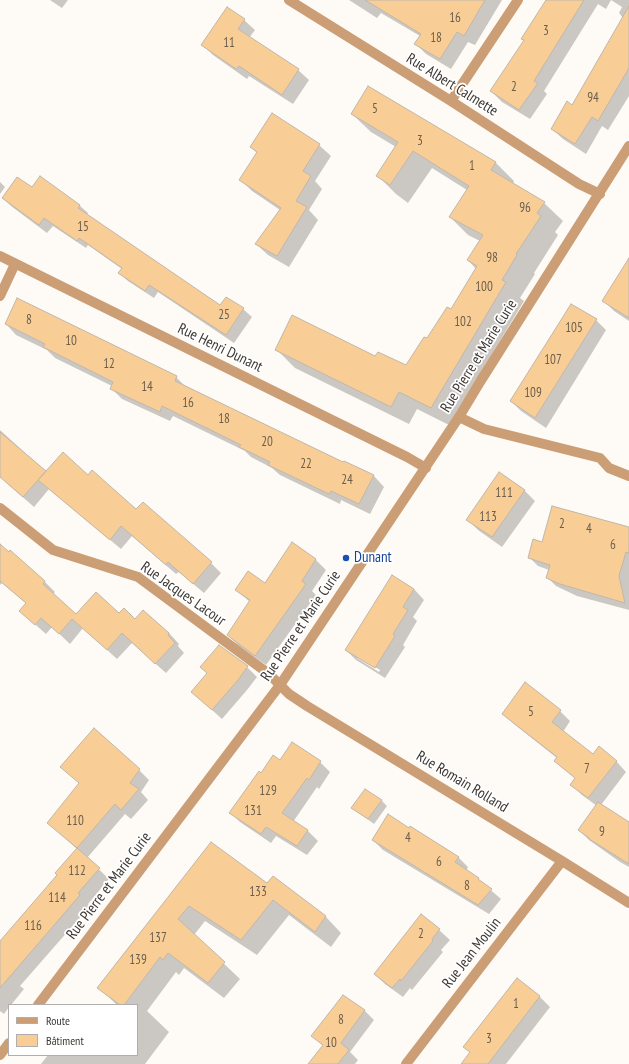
<!DOCTYPE html>
<html>
<head>
<meta charset="utf-8">
<style>
	body { margin:0 }
	#map { position:relative; width:629px; height:1064px; overflow:hidden; background:#fefaf5; font-family:"PT Sans Narrow",sans-serif }
	canvas { display:block }
	.legend { position:absolute; left:8px; top:1004px; width:130px; height:52px; box-sizing:border-box; background:#fff; border:1px solid #b1afad; margin:0; padding:5px 7px; list-style:none; font-size:12px; color:#3c3833 }
	.legend li { display:flex; align-items:center; gap:8px; height:20px }
	.legend b { width:20px; border:1px solid #b1afad }
</style>
</head>
<body>
<div id="map">
<canvas width="629" height="1064"></canvas>
<ul class="legend">
<li><b style="height:5px;background:#cb9e76"></b>Route</li>
<li><b style="height:11px;background:#f9ce96"></b>Bâtiment</li>
</ul>
</div>
<script>
const context = document.querySelector('canvas').getContext('2d');
context.lineJoin = 'round';
function paint(path, color) { context.fillStyle = color; context.fill(path, 'evenodd'); }
const poly = rows => new Path2D(rows.map(r => 'M' + r).join(''));
function trace(path, color, width, dash) { context.strokeStyle = color; context.lineWidth = width; context.lineCap = dash ? 'butt' : 'round'; context.setLineDash(dash || []); context.stroke(path); }
function write(font, color, halo, rows, align = 'center') {
  context.font = font + ' "PT Sans Narrow",sans-serif'; context.lineWidth = 3.5; context.setLineDash([]); context.textBaseline = 'middle'; context.strokeStyle = halo; context.fillStyle = color; for (const [text, x, y, turn = 0] of rows) {
    context.save(); context.translate(x, y); context.rotate((+turn || 0) * Math.PI / 180); context.textAlign = isNaN(turn) ? turn : align; if (halo) context.strokeText(text, 0, 0); context.fillText(text, 0, 0); context.restore();
  }
}
const shadow = poly([
	[50,0,68,0,62,8],
	[349,0,502,0,475,45,468,42,451,69,426,54,416,44,420,36,381,13,377,18],
	[563,0,629,0,629,96,608,130,602,126,586,154,563,139,552,129,572,106,623,18,619,13,622,7,611,0,606,9,598,4,544,91,547,94,530,119,502,102,491,91],
	[244,20,255,30,249,38,298,70,309,80,293,104,249,76,247,79,213,55,203,45],
	[368,87,496,163,514,181,513,184,544,203,563,221,555,232,558,235,534,273,535,274,520,298,524,301,449,425,417,409,409,424,295,368,277,350,376,358,406,366,451,310,476,269,468,260,480,241,468,235,450,217,467,190,432,168,408,203,396,194,378,176,396,147,371,132,352,114],
	[319,145,331,156,315,181,322,189,309,210,318,220,289,267,268,255,256,244,280,210,252,191,240,179,258,154,251,147],
	[0,182,5,187,0,194],
	[32,188,79,205,88,213,87,215,220,306,226,298,243,309,252,317,234,343,158,292,154,298,128,281,119,273,122,269,88,245,86,248,53,226,47,233,11,206,3,198],
	[629,261,629,321,614,311,604,301],
	[596,320,606,330,546,428,521,411,511,401],
	[6,324,176,377,187,388,343,464,344,462,374,476,384,487,370,514,341,500,340,504,280,475,272,468,251,457,245,451,173,416,170,421,122,399,111,388,112,386,55,358,47,350,16,335],
	[0,430,46,472,88,476,211,563,221,573,204,593,179,572,176,574,132,536,121,549,49,489,34,507,10,486,0,474],
	[524,490,535,501,502,547,478,530,468,520],
	[629,528,629,610,577,596,556,586,547,577,549,570,538,566,529,557,542,543],
	[292,544,316,560,326,570,312,591,316,595,266,665,238,645,228,635,250,602,236,590,265,584],
	[0,545,9,553,10,551,45,582,55,592,53,594,77,615,119,614,135,620,169,633,179,644,178,646,184,653,166,673,132,643,117,659,83,628,70,644,52,627,46,634,20,611,27,604,2,583,0,585],
	[414,589,424,600,413,617,417,621,403,645,405,647,385,678,356,660,346,650],
	[357,656,380,670,379,672,357,658],
	[247,667,257,677,247,690,222,719,202,701],
	[560,711,570,721,563,732,593,755,616,761,626,772,601,805,629,823,629,867,620,862,589,840,579,830,597,806,582,795,572,785,576,779,555,760,557,758,514,724,503,714],
	[280,762,320,762,330,772,319,789,317,787,293,822,308,831,318,841,307,855,276,836,271,843,240,822,231,813,261,774],
	[139,770,149,780,141,792,148,800,131,819,125,814,87,858,109,879,88,904,90,906,20,986,24,989,11,1005,9,1005,9,1007,4,1014,0,1011,0,942,58,875,77,849,48,823],
	[365,790,382,801,387,806,374,824,352,808],
	[373,840,458,857,468,867,466,871,478,879,501,899,489,914,383,850],
	[211,843,267,884,273,877,326,917,341,933,331,947,289,915,257,955,205,921,194,935,240,979,224,998,184,968,179,975,176,972,147,1011,169,1032,145,1064,41,1064,48,1055,137,1055,137,1005,117,1005,98,987],
	[421,916,439,930,450,940,441,950,443,952,412,990,410,988,403,997,385,984,375,974],
	[517,979,540,997,550,1007,506,1064,462,1064,471,1053],
	[344,996,365,1011,374,1020,350,1052,358,1060,355,1064,309,1064,323,1046,313,1036]
]);
const building = poly([
	[365,0,485,0,464,36,457,32,440,59,414,44,421,34,365,0],
	[546,0,584,0,534,81,538,83,519,110,490,91,524,40,521,39,546,0],
	[629,6,629,68,598,121,592,117,575,144,551,129,567,101,572,105,629,6],
	[227,7,245,19,238,29,299,69,282,95,239,66,236,69,201,45,227,7],
	[368,86,496,162,491,170,545,202,537,213,541,216,516,254,517,255,502,280,506,282,431,408,399,392,391,407,275,350,292,315,375,356,378,352,406,365,424,337,427,338,447,307,451,309,477,266,467,260,483,235,449,217,469,186,413,151,390,185,376,176,398,142,351,114,368,86],
	[272,113,320,144,303,171,311,176,296,201,307,207,277,256,255,244,281,208,239,180,257,152,250,147,272,113],
	[40,176,80,205,78,208,220,305,226,297,244,308,226,335,149,285,145,291,118,273,122,268,79,238,77,241,44,218,39,225,2,198,17,177,32,187,40,176],
	[629,258,629,318,602,301,629,258],
	[17,298,177,376,175,381,343,462,344,461,374,475,359,504,331,491,329,494,268,465,270,462,239,447,241,445,162,406,160,412,110,389,113,382,43,347,45,344,5,324,17,298],
	[571,304,597,319,535,418,510,401,571,304],
	[0,432,46,471,63,452,88,475,92,470,136,509,143,502,212,562,193,584,168,562,166,565,121,526,110,540,38,480,46,471,23,497,0,477,0,432],
	[499,472,525,490,492,537,466,520,499,472],
	[552,506,629,527,629,553,626,552,619,576,625,603,560,584,546,578,550,565,528,558,533,539,542,542,552,506],
	[292,542,316,559,302,581,306,584,255,656,227,635,250,600,235,590,248,571,265,583,292,542],
	[0,544,9,552,10,550,45,581,43,584,76,614,96,592,119,613,124,608,135,619,143,610,169,633,168,635,175,643,155,664,122,633,107,650,72,619,59,634,41,618,35,625,19,611,26,603,0,581,0,544],
	[392,575,414,589,403,607,408,610,393,634,395,636,375,668,345,650,392,575],
	[219,645,248,666,238,680,212,710,191,692,207,673,200,667,219,645],
	[525,682,561,710,552,722,593,754,599,746,617,761,588,798,570,785,575,778,554,761,557,757,502,714,525,682],
	[94,728,140,769,130,783,139,789,121,810,115,804,77,848,47,823,79,783,60,767,94,728],
	[292,742,321,761,309,780,307,778,282,813,308,830,297,846,266,827,261,834,229,813,259,771,261,773,273,755,280,760,292,742],
	[365,789,382,800,368,819,351,808,365,789],
	[598,802,629,822,629,864,589,839,589,838,578,830,598,802],
	[388,814,409,828,410,826,459,857,455,862,479,878,478,879,492,889,478,905,372,840,388,814],
	[211,842,267,883,273,876,326,916,315,932,273,900,241,940,189,906,178,919,225,962,208,983,168,953,163,960,160,957,124,1005,120,1005,97,988,211,842],
	[77,848,100,868,78,893,80,895,0,988,0,941,57,875,55,873,77,848],
	[421,914,440,929,432,939,433,941,401,981,400,979,392,988,374,974,421,914],
	[517,978,540,996,488,1064,461,1064,470,1052,463,1047,517,978],
	[343,995,365,1010,341,1043,349,1050,338,1064,308,1064,323,1045,311,1036,343,995]
]);
const minor = poly([
	[289,0,451,101,579,184,600,194],
	[451,101,518,0],
	[0,256,407,457,426,468],
	[0,296,15,264],
	[459,417,484,429,600,458,609,468,629,476],
	[0,508,53,550,138,577,269,674,289,694,307,706,562,861,629,903],
	[406,1064,562,861]
]);
const tertiary = poly([
	[38,1005,280,685,459,417,480,382,629,146],
	[0,1055,9,1043]
]);
const markers = [
	[346,558,4,"#1a4fb4"]
];
const numberNames = [
	["16",455,18],
	["3",546,31],
	["18",436,38],
	["11",229,43],
	["2",514,87],
	["94",593,98],
	["5",375,109],
	["3",420,141],
	["1",472,166],
	["96",525,208],
	["15",83,227],
	["98",492,258],
	["100",484,287],
	["25",224,315],
	["8",29,320],
	["102",463,322],
	["105",574,328],
	["10",71,341],
	["107",553,360],
	["12",109,364],
	["14",147,387],
	["109",533,393],
	["16",188,403],
	["18",224,419],
	["20",267,442],
	["22",306,464],
	["24",347,480],
	["111",504,493],
	["113",488,517],
	["2",562,524],
	["4",589,529],
	["6",613,545],
	["5",531,712],
	["7",587,769],
	["129",268,791],
	["131",253,811],
	["110",75,821],
	["9",602,832],
	["4",408,838],
	["6",439,862],
	["112",77,871],
	["8",467,886],
	["133",258,892],
	["114",57,898],
	["116",33,926],
	["2",421,934],
	["137",158,938],
	["139",138,960],
	["1",516,1004],
	["8",341,1020],
	["3",489,1039],
	["10",331,1043]
];
const streetNames = [
	["Rue Albert Calmette",452,85,32],
	["Rue Henri Dunant",220,348,26],
	["Rue Pierre et Marie Curie",479,356,-58],
	["Rue Jacques Lacour",183,594,35],
	["Rue Pierre et Marie Curie",301,626,-56],
	["Rue Romain Rolland",462,782,31],
	["Rue Pierre et Marie Curie",109,886,-53],
	["Rue Jean Moulin",472,953,-52]
];
const transitNames = [
	["Dunant",354,558]
];
paint(shadow, '#0003');
paint(building, '#f9ce96');
trace(building, '#c0b6a9', 1);
trace(minor, '#cb9e76', 10);
trace(tertiary, '#cb9e76', 10);
for (const [x, y, r, color] of markers) { const dot = new Path2D(); dot.arc(x, y, r, 0, 2 * Math.PI); context.fillStyle = color; context.fill(dot); trace(dot, '#fff', 1.5); }
write('13px', '#6b5e4c', null, numberNames);
write('15px', '#3c3833', '#fff', streetNames);
write('15px', '#164399', '#fff', transitNames, 'left');
</script>
</body>
</html>
